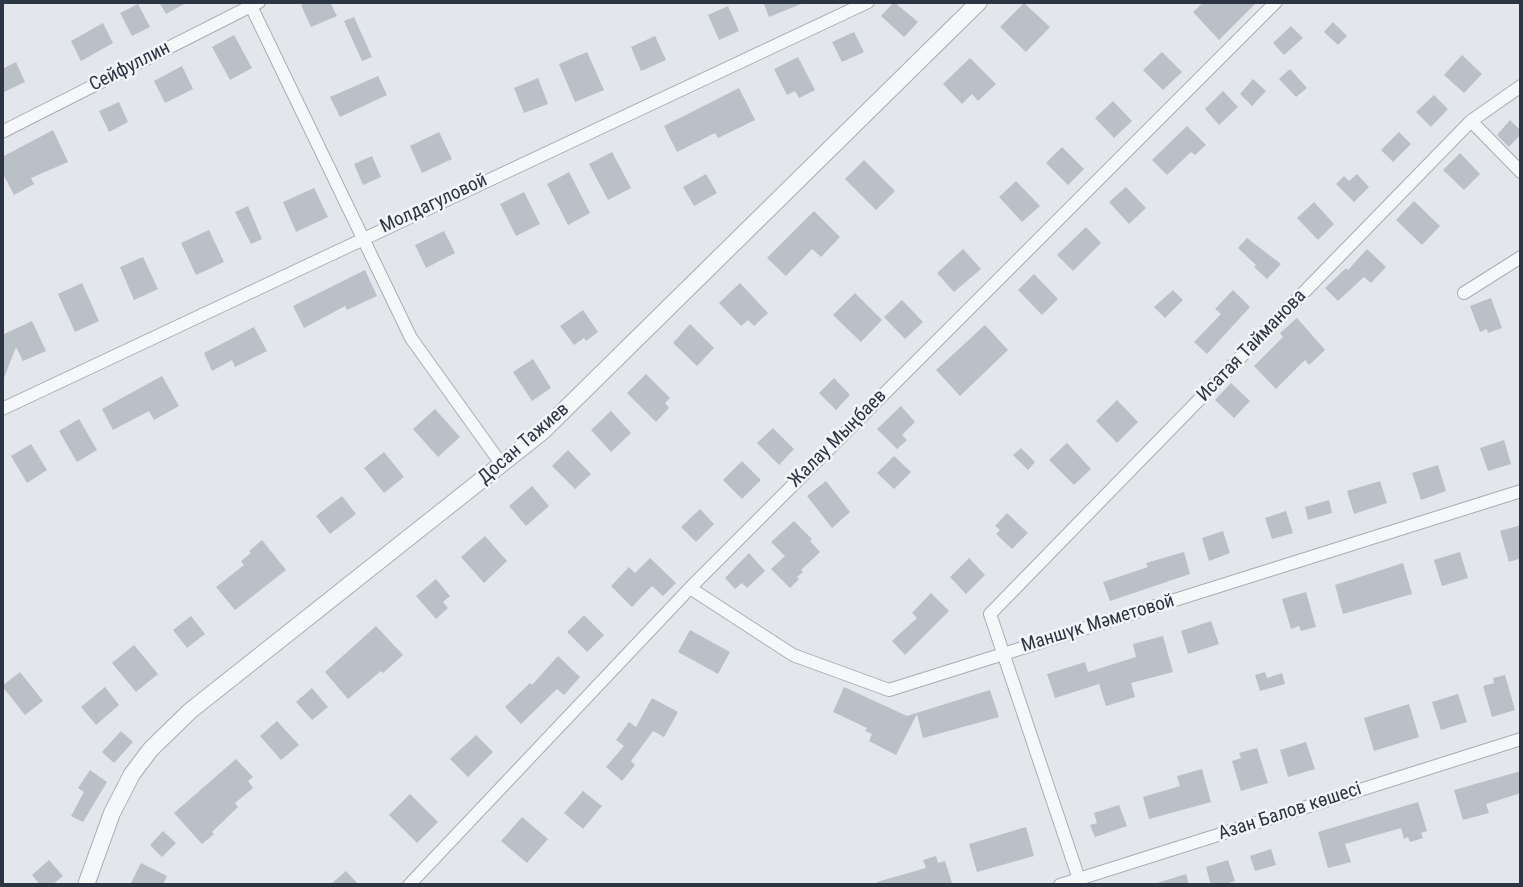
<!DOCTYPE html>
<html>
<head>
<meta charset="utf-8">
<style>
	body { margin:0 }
	#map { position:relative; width:1523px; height:887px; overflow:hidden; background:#e3e6eb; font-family:"Roboto Condensed",sans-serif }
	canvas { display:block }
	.frame { position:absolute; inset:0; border:4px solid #2b3543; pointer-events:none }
</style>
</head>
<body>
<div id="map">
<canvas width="1523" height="887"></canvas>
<div class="frame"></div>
</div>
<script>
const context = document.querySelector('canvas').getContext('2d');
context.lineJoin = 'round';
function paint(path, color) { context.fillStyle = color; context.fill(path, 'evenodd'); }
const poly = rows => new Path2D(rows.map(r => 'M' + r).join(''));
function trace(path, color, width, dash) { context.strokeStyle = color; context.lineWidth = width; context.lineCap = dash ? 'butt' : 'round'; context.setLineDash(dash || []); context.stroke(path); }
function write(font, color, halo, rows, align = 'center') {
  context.font = font + ' "Roboto Condensed",sans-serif'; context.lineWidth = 5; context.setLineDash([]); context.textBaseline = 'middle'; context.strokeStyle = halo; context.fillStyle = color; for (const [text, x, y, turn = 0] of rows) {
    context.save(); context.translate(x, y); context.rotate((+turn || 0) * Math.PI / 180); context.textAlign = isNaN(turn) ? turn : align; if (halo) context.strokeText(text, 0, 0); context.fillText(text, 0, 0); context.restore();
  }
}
const building = poly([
	[159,2,188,2,166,14],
	[309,2,330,2,337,16,311,27,301,5],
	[763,2,806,2,769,17],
	[894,2,918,22,904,37,881,16],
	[1204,2,1257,2,1219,40,1193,12],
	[1024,3,1050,27,1026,52,1000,27],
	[138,4,150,27,132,36,120,13],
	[728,6,739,31,719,40,708,15],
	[354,17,372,57,362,61,344,21],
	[1333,22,1347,36,1338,45,1324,32],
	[103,23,113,43,81,61,71,41],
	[1291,26,1303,38,1284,55,1273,43],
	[854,32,864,52,842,62,832,42],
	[234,35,252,68,230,80,212,47],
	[655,36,666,60,641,71,631,47],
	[587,52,604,90,575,102,559,64],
	[1162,52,1182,72,1163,90,1143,70],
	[1462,55,1482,74,1464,93,1444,75],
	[798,57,815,90,799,98,795,91,787,95,774,69],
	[970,58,996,84,978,101,972,94,962,104,943,84],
	[16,62,25,82,4,92,2,87,2,69],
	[182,66,193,89,165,103,154,81],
	[1290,69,1307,88,1296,97,1279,79],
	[378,76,387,95,340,117,330,97],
	[538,78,548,104,524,113,514,88],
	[1253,79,1266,91,1252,106,1240,94],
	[739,88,755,120,718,138,715,133,677,152,664,126],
	[1223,91,1238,107,1219,125,1205,109],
	[1434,95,1448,109,1431,127,1416,112],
	[1113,101,1132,121,1114,138,1095,118],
	[119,102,128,122,109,132,99,111],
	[1510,120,1521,131,1521,134,1509,147,1497,135],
	[1187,126,1206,145,1195,155,1191,152,1167,175,1152,160],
	[53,130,68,162,31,178,34,184,14,195,2,172,2,157],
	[439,132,452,159,422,173,410,146],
	[1399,132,1411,144,1393,162,1381,150],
	[1062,147,1084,169,1068,185,1046,163],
	[612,152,631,188,608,200,589,164],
	[1460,153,1480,174,1464,190,1443,170],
	[372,156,381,177,363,185,354,164],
	[864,160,895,191,876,210,845,179],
	[569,172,590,213,568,225,547,184],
	[706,174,717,193,694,206,683,187],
	[1357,174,1369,187,1354,202,1336,184,1344,176,1349,181],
	[1016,181,1040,206,1022,222,999,197],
	[1126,187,1146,208,1129,224,1109,202],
	[314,188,328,217,296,232,283,202],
	[524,192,540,224,516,236,500,204],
	[1414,201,1440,226,1422,245,1396,220],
	[1314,202,1334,224,1318,240,1297,218],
	[248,206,262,239,251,244,235,212],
	[814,211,840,237,821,257,812,249,786,276,767,258],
	[1086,227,1101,243,1073,271,1057,255],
	[209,230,224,262,196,275,181,243],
	[444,231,455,253,426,268,415,245],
	[1247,238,1281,264,1267,279,1254,267,1256,265,1238,248],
	[963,249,981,269,954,292,937,273],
	[1367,249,1386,267,1371,283,1364,277,1338,301,1325,288,1346,268,1348,270],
	[143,257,158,289,134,300,120,267],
	[365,270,377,296,347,310,345,306,304,328,293,306],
	[1034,274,1058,299,1042,315,1018,290],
	[82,283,99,321,75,332,58,294],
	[740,283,768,313,754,326,748,320,741,326,719,303],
	[1173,290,1183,300,1165,318,1154,307],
	[1233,290,1250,307,1207,354,1194,342,1221,314,1215,309],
	[855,293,882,320,861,342,833,315],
	[1491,298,1502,328,1488,333,1487,329,1480,332,1470,306],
	[902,300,923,322,905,339,884,317],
	[583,310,598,332,586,341,584,338,574,345,560,326],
	[1297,318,1325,350,1309,365,1305,360,1276,389,1254,366,1283,337,1280,333],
	[32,321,46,351,23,361,16,347,2,383,2,335],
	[690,324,714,348,697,366,673,343],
	[985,325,1008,350,960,396,936,370],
	[254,327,267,351,235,367,232,360,212,371,204,353],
	[533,359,551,388,532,401,513,372],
	[646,374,670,398,665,403,669,408,656,422,627,393],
	[162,376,179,406,154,420,149,411,113,430,102,409],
	[834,378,850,395,836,410,819,393],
	[1231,383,1250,401,1234,418,1215,400],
	[1117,400,1138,422,1117,443,1096,421],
	[901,406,915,422,902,435,907,440,897,449,877,429],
	[435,409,460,437,438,457,413,429],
	[611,411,631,433,611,452,591,430],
	[79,419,97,450,77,462,59,431],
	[773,428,794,449,779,465,757,443],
	[1504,440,1511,464,1488,471,1480,448],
	[1067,443,1091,469,1074,485,1049,460],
	[31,444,47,470,27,483,11,456],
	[1021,448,1035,462,1028,470,1013,455],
	[568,450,591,474,575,489,552,466],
	[384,452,404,477,384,493,364,468],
	[894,456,911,472,894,489,877,473],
	[742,461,761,480,742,499,723,480],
	[1438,465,1446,491,1421,500,1412,473],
	[826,481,850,512,832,528,807,496],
	[1380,481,1387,503,1354,514,1347,491],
	[532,486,549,506,526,526,509,506],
	[342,496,356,514,330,534,316,516],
	[1329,500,1332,513,1308,520,1305,507],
	[700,509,714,524,696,542,681,527],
	[1286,511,1293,533,1272,539,1265,518],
	[1007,513,1028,533,1012,549,996,534,1000,530,995,526],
	[794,521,812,539,810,541,820,552,801,570,803,572,797,577,799,579,790,588,771,569,785,556,771,542],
	[1521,525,1521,558,1509,562,1500,531],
	[1223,531,1230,553,1209,561,1202,538],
	[485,536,507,561,484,583,461,557],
	[262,540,286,570,235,610,216,587,244,565,241,561,251,553,249,551],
	[1184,552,1190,574,1110,601,1103,582,1148,567,1146,563],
	[1460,552,1468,578,1442,586,1434,560],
	[749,553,765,571,747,588,742,583,735,589,725,578],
	[650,558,676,583,663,596,652,586,632,607,611,586,629,567,635,573],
	[969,558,985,575,966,594,950,577],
	[1403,563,1412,594,1343,614,1335,585],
	[436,579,450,596,443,602,448,608,436,619,416,596],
	[1306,592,1316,627,1301,631,1299,626,1291,629,1282,599],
	[931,593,949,611,905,655,892,641,917,618,912,613],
	[584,615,604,635,587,652,567,632],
	[191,616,205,634,187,648,173,630],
	[1211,621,1219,644,1188,654,1181,631],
	[376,626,403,655,383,673,381,671,348,699,325,672],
	[690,630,730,652,718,674,678,652],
	[1163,636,1173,672,1131,683,1135,697,1106,706,1099,684,1055,698,1047,674,1085,662,1088,672,1136,657,1133,644],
	[134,645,158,674,136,692,112,663],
	[558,656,580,677,564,695,557,689,521,724,505,707,530,683,532,685],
	[20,672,43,701,25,715,2,686],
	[1265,672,1267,678,1282,673,1285,684,1260,691,1255,675],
	[1505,675,1515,710,1492,717,1483,686,1494,683,1493,678],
	[105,687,119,705,96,725,81,707],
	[844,687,907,716,990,690,999,717,923,738,917,714,896,755,869,741,872,734,865,731,867,728,833,712],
	[312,688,328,707,312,720,296,702],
	[1458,694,1467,722,1441,730,1432,702],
	[652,698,678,712,664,737,653,731,631,761,635,765,622,781,606,767,624,746,616,740,629,722,636,727],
	[1409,704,1419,737,1374,751,1364,718],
	[277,721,299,745,281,760,260,736],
	[121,731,133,742,114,763,102,752],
	[476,735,493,752,468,777,450,759],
	[1306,742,1315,769,1288,777,1280,750],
	[1257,748,1268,783,1241,791,1232,761,1241,758,1239,753],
	[236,759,253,777,248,781,253,788,235,803,238,807,212,832,214,834,202,844,174,813],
	[1202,769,1211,802,1149,819,1143,797,1180,786,1177,776],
	[90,770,107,782,83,822,71,816,84,792,78,788],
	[1521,771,1521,793,1486,804,1489,813,1463,820,1454,790],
	[583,791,602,806,583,829,564,813],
	[410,794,438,822,417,843,389,815],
	[1418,802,1427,831,1421,833,1423,838,1410,842,1408,837,1404,839,1401,828,1345,844,1351,862,1328,868,1318,832],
	[1119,805,1127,826,1095,837,1090,825,1097,823,1094,813],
	[522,817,548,839,527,863,501,841],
	[1026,827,1034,856,977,872,969,844],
	[163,831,176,843,162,857,150,845],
	[1271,849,1276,865,1255,871,1250,856],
	[936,856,938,863,945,861,952,883,877,885,877,882,926,868,923,860],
	[49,860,63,876,52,885,40,885,32,875],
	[1228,860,1235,881,1222,885,1211,885,1206,867],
	[141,863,167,876,163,885,130,885],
	[346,871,359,885,330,885],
	[1186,874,1189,885,1157,885,1157,883]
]);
const minor = poly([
	[249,2,411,338,502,465],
	[1471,121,1521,172],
	[2,132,259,2],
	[1464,293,1521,257],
	[2,409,868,2],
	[690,588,793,655,889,690,1521,491],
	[409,885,690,588,1276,2],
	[1060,885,1521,739],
	[1081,885,990,614,1471,121,1521,86]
]);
const tertiary = poly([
	[86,885,112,813,132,774,151,749,190,711,542,432,979,2]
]);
const streetNames = [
	["Сейфуллин",130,67,-27],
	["Молдагуловой",434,204,-25],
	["Исатая Тайманова",1252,346,-46],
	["Жалау Мыңбаев",838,439,-45],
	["Досан Тажиев",524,444,-41],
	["Маншүк Мәметовой",1098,624,-17],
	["Азан Балов көшесі",1290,812,-18]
];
paint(building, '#bac0c8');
trace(minor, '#a8adb5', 14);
trace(tertiary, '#a8adb5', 18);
trace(minor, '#f6f7f9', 12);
trace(tertiary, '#f6f7f9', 16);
write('19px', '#2b3543', '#f3f5f8', streetNames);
</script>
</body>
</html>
